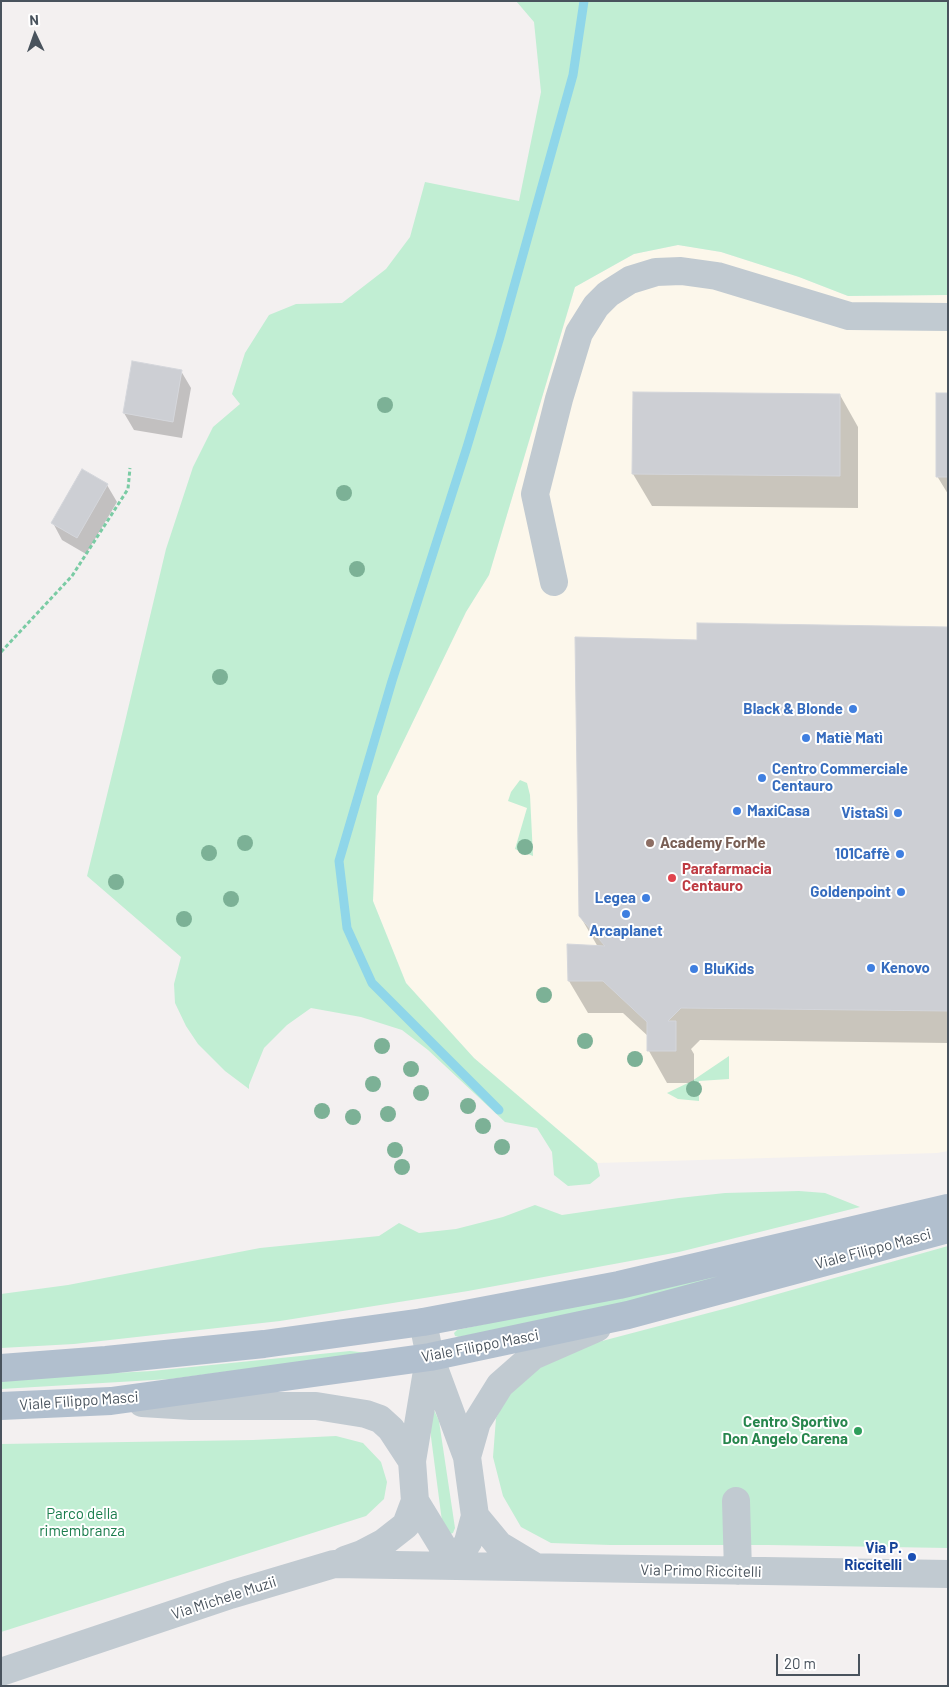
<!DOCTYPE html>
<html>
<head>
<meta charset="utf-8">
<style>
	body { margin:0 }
	#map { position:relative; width:949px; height:1687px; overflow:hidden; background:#f3f0f0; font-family:Barlow,sans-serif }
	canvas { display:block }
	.frame { position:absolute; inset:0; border:2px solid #49535d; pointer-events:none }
	.north { position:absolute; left:10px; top:10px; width:50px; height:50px; -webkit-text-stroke:4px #fff; paint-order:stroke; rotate:357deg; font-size:14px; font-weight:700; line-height:20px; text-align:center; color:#49535d }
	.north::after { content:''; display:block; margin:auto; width:18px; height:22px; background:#49535d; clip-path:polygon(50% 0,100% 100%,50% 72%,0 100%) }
	.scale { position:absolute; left:776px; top:1654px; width:84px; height:22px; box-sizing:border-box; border:2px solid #49535d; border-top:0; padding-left:6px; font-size:15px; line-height:18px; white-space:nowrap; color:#49535d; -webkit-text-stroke:4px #fff; paint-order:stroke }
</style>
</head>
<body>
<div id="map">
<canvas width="949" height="1687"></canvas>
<div class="frame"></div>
<div class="north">N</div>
<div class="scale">20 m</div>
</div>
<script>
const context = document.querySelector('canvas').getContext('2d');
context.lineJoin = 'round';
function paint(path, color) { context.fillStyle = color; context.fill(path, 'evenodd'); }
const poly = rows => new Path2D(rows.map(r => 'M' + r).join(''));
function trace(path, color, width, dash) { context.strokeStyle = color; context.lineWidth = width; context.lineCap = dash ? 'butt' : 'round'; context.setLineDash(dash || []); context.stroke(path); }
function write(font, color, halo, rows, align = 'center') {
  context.font = font + ' Barlow,sans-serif'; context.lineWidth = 4; context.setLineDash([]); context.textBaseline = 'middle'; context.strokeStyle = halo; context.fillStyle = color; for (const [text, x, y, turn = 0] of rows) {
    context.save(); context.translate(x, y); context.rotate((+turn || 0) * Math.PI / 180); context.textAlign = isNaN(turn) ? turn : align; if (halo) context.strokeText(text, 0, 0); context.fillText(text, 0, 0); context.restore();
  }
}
const commercial = poly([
	[678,245,721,252,799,277,848,296,948,295,948,1151,937,1153,597,1163,474,1058,406,983,373,901,377,796,466,612,489,575,575,287,634,254]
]);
const green = poly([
	[516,1,948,1,948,295,848,296,799,277,721,252,678,245,634,254,575,287,489,575,466,612,377,796,373,901,406,983,474,1058,597,1163,600,1176,590,1184,568,1186,554,1175,552,1152,537,1128,505,1122,428,1050,402,1030,361,1017,311,1008,287,1025,264,1048,249,1085,249,1089,225,1071,198,1044,186,1026,175,1003,174,984,181,957,87,876,123,730,166,549,193,467,213,427,240,404,232,394,245,353,269,315,296,304,342,303,386,269,410,237,425,182,519,201,541,92,534,22],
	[520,780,527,783,530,795,533,856,515,849,527,808,508,801,511,792],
	[729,1056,729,1079,699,1081,699,1101,678,1099,667,1093,692,1081],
	[799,1191,825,1193,860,1207,679,1252,468,1291,280,1321,74,1344,1,1348,1,1294,68,1285,260,1248,379,1236,399,1223,419,1233,456,1229,503,1217,535,1205,562,1215,679,1198,725,1193],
	[879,1239,629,1303,459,1337,455,1336,454,1333,457,1330],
	[948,1246,948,1548,768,1545,610,1545,551,1543,521,1527,503,1496,493,1457,496,1418,516,1379,545,1356,735,1306],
	[350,1351,369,1353,170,1379,1,1389,1,1379,152,1371],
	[434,1410,439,1421,455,1528,453,1533,450,1534,443,1529,431,1437,430,1413],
	[336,1436,363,1443,381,1462,387,1482,384,1499,366,1516,1,1632,1,1444,253,1440]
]);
const shadow = poly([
	[181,371,191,388,182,438,134,430,124,413],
	[634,393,840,395,858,427,858,508,652,506,633,474],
	[948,394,948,494,937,476],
	[107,485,117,502,86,554,62,540,53,523],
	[948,628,948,1043,700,1040,691,1049,694,1054,694,1083,667,1083,649,1051,649,1037,623,1013,588,1013,569,981,598,947,580,916,699,641]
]);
const stream = poly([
	[499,1110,372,983,347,928,339,861,392,681,467,447,500,337,573,75,584,1]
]);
const building = poly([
	[132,361,182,370,173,422,123,413,132,361],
	[633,392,840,394,840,476,632,474,633,392],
	[936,393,948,393,948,477,936,477,936,393],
	[82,469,108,484,77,538,51,523,82,469],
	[697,623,948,627,948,1011,681,1008,668,1021,676,1021,676,1051,647,1051,647,1022,603,981,568,981,567,944,605,946,579,916,575,637,697,640,697,623]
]);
const path = poly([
	[1,652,72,576,128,489,130,468]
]);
const minor = poly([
	[554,582,535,494,559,399,579,333,596,306,608,294,630,280,656,272,681,271,717,276,849,316,948,317],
	[423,1322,430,1357,467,1457,475,1516,468,1542,454,1565],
	[142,1403,191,1406,316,1406,366,1414,380,1419,391,1429,412,1461],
	[467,1457,477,1422,500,1385,533,1356,597,1328],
	[415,1501,454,1565],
	[736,1501,738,1571],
	[475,1516,499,1545,534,1566],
	[345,1560,362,1554,383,1543,406,1525,415,1501,412,1461,429,1359],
	[1,1672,230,1595,334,1564,948,1574]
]);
const major = poly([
	[1,1368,106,1360,264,1344,423,1322,619,1285,948,1208],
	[1,1406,111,1401,430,1357,628,1315,948,1229]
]);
const trees = [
	[385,405],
	[344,493],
	[357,569],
	[220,677],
	[245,843],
	[525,847],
	[209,853],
	[116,882],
	[231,899],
	[184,919],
	[544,995],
	[585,1041],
	[382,1046],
	[635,1059],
	[411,1069],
	[373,1084],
	[694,1089],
	[421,1093],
	[468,1106],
	[322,1111],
	[388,1114],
	[353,1117],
	[483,1126],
	[502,1147],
	[395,1150],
	[402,1167]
];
const markers = [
	[853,709,5,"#3f7fe0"],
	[806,738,5,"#3f7fe0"],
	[762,778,5,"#3f7fe0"],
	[737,811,5,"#3f7fe0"],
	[898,813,5,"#3f7fe0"],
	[650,843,5,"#8d6e63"],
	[900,854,5,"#3f7fe0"],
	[672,878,5,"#e0444e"],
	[901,892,5,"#3f7fe0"],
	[646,898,5,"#3f7fe0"],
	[626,914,5,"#3f7fe0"],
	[871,968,5,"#3f7fe0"],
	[694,969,5,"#3f7fe0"],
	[858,1431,5,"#2e9e5b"],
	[912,1557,5,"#1a4fb4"]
];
const shopNames = [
	["Black & Blonde",843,709],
	["Matiè Matì",816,738,"left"],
	["Centro Commerciale",772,769,"left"],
	["Centauro",772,786,"left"],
	["MaxiCasa",747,811,"left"],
	["VistaSì",888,813],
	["101Caffè",890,854],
	["Goldenpoint",891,892],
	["Legea",636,898],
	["Arcaplanet",626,931,"center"],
	["Kenovo",881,968,"left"],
	["BluKids",704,969,"left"]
];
const educationNames = [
	["Academy ForMe",660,843]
];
const healthNames = [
	["Parafarmacia",682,869],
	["Centauro",682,886]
];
const streetNames = [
	["Viale Filippo Masci",873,1249,-15],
	["Viale Filippo Masci",480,1346,-11],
	["Viale Filippo Masci",79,1401,-4],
	["Via Primo Riccitelli",701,1571,1],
	["Via Michele Muzii",224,1598,-18]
];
const leisureNames = [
	["Centro Sportivo",848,1422],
	["Don Angelo Carena",848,1439]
];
const parkNames = [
	["Parco della",82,1514],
	["rimembranza",82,1531]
];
const transitNames = [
	["Via P.",902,1548],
	["Riccitelli",902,1565]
];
paint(commercial, '#fcf7eb');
paint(green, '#c1eed3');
paint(shadow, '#0003');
trace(stream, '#8fd6e9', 9);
paint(building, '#cdcfd4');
trace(building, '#d4d6db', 1);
trace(path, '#7acba4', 3, [4, 2.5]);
trace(minor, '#c1cad1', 28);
trace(major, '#b1bfce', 28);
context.fillStyle = '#7cb196';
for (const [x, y] of trees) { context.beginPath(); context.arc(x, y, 8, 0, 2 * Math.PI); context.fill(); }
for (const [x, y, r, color] of markers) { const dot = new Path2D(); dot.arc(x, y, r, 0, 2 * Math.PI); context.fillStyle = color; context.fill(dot); trace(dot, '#fff', 2); }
write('bold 15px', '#366cbe', '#fff', shopNames, 'right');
write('bold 15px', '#785e54', '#fff', educationNames, 'left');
write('bold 15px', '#be3a42', '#fff', healthNames, 'left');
write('15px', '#49535d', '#fff', streetNames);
write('bold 15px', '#27864d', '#fff', leisureNames, 'right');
write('15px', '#1b7d4d', '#fff', parkNames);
write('bold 15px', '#164399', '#fff', transitNames, 'right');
</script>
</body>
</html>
